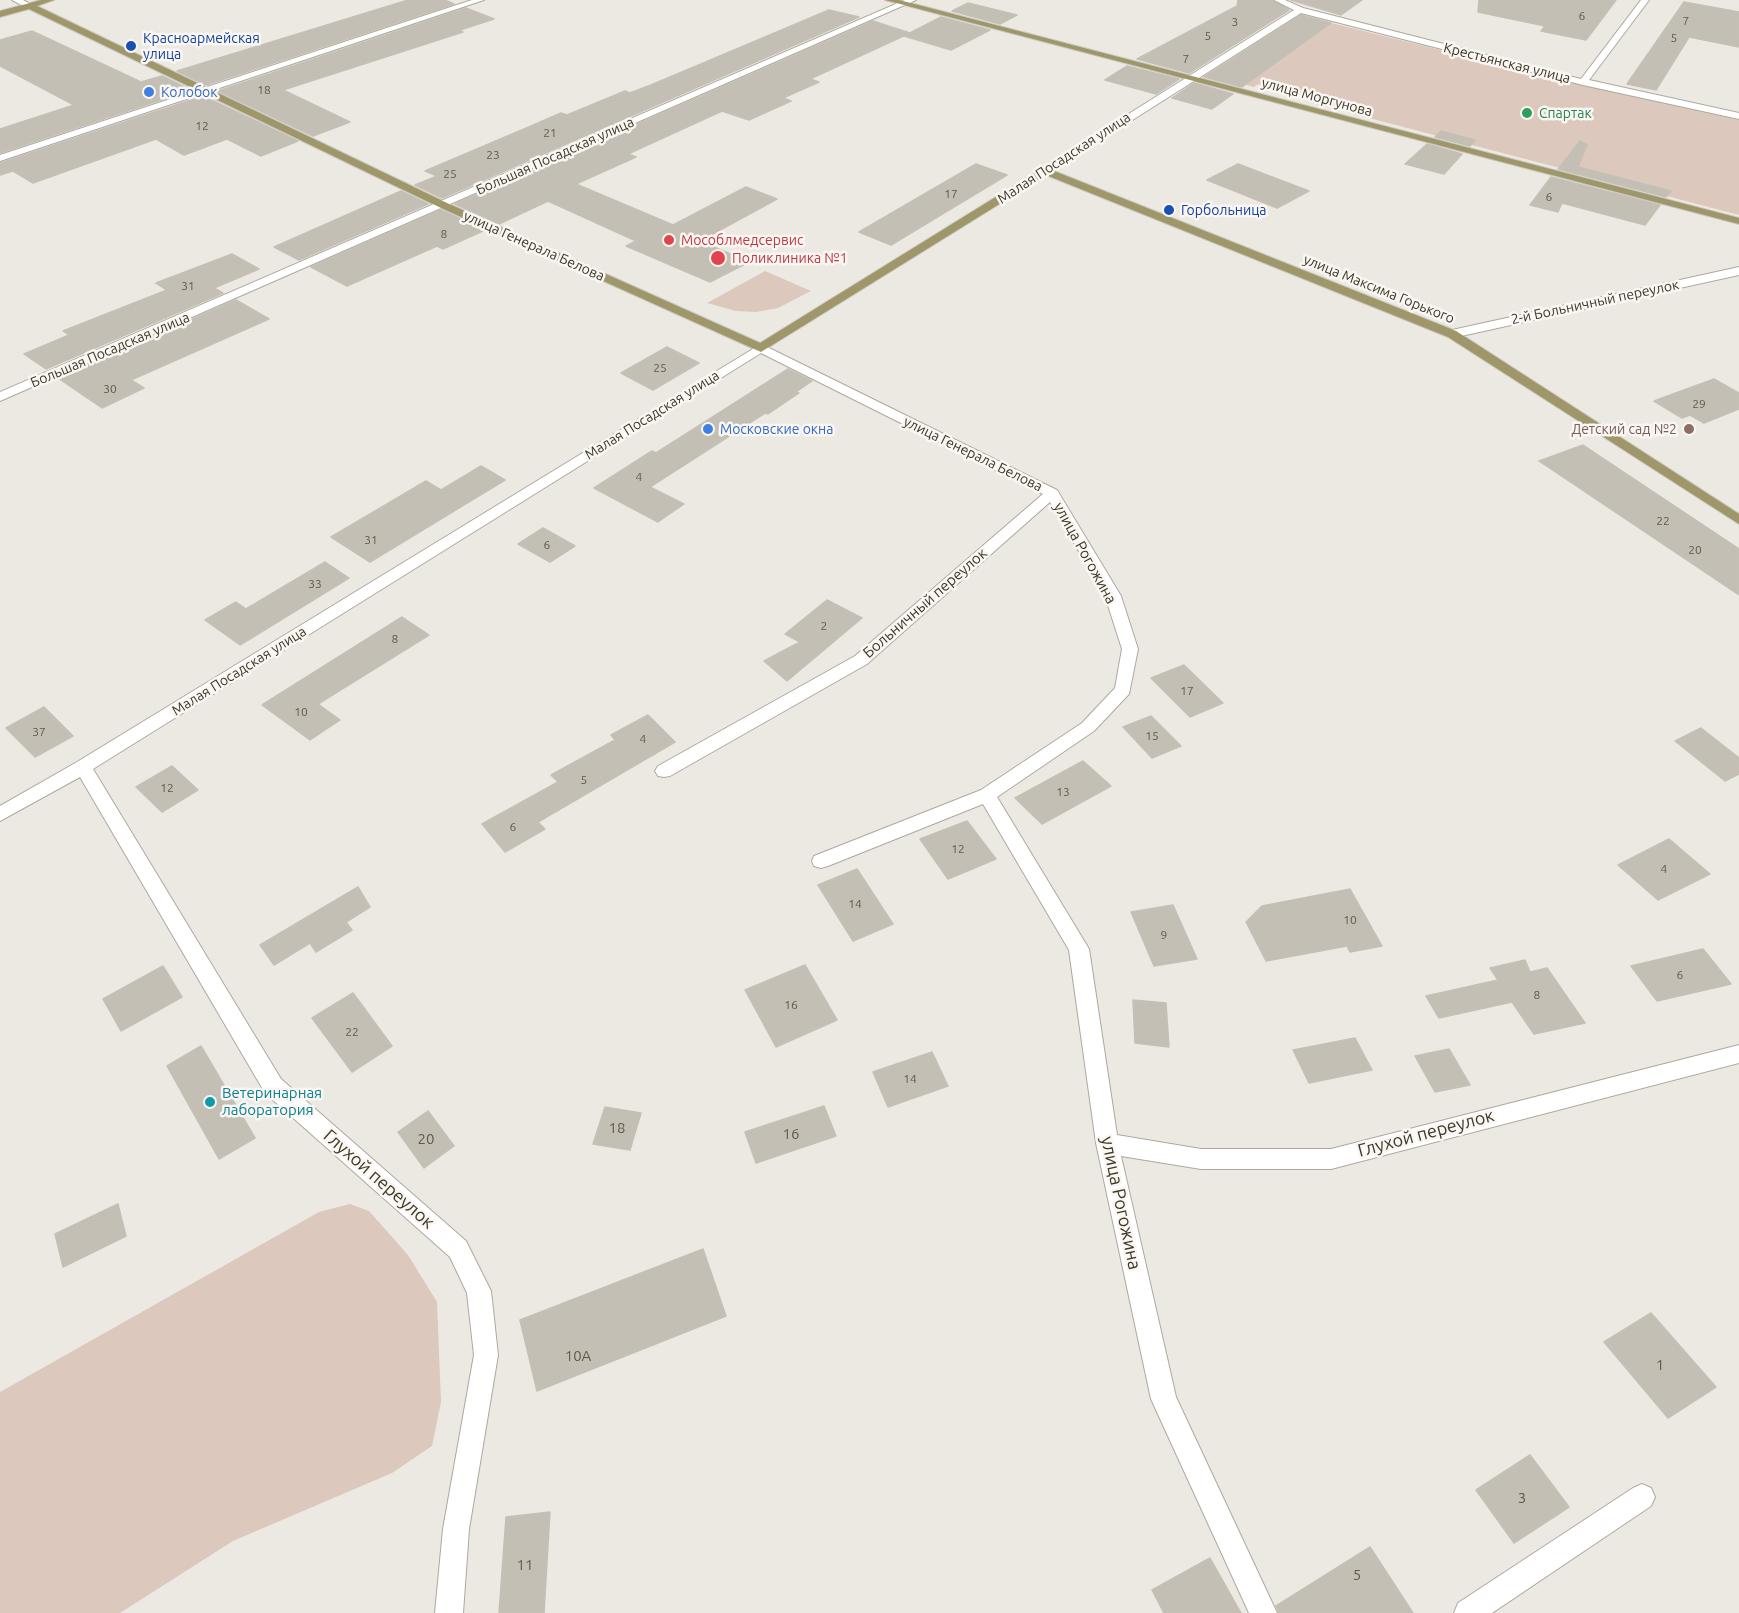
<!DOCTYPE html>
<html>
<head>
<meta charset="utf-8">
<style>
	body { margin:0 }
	canvas { display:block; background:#ece9e3 }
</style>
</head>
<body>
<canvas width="1739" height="1613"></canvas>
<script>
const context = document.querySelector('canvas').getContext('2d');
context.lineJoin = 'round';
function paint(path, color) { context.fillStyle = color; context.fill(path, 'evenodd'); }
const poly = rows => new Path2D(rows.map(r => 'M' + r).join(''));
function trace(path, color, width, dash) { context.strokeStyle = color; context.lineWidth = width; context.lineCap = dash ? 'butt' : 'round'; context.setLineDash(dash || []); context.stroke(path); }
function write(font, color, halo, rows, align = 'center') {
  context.font = font + ' Ubuntu,sans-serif'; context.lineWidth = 5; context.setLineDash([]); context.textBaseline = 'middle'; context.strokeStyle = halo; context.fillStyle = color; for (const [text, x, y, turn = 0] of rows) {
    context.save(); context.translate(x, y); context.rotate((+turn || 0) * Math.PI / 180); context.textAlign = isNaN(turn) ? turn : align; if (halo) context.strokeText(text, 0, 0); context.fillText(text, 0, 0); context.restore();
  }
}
const green = poly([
	[1315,19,1582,85,1739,120,1739,215,1308,102,1312,98,1258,84,1254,87,1228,80],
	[765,271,811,291,778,308,756,312,736,311,707,303],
	[350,1204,369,1211,408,1255,437,1302,441,1402,432,1446,392,1473,233,1541,120,1613,0,1613,0,1392,319,1212]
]);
const building = poly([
	[408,0,445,0,454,4,206,85,177,71,408,0],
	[1238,0,1272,0,1289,10,1189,73,1137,59,1237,6,1238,0],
	[1291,0,1362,0,1341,15,1291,0],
	[1479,0,1616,0,1586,40,1541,31,1545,26,1478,12,1479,0],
	[1684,2,1739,12,1739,47,1689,37,1656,90,1627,84,1684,2],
	[968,3,1017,15,1000,24,952,11,968,3],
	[466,8,494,19,460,30,463,32,283,90,350,122,313,136,218,91,466,8],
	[829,10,859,17,442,198,415,185,437,176,425,171,524,129,561,113,567,115,625,91,630,93,651,85,829,10],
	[1301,15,1331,23,1242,87,1204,77,1301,15],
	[941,17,990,30,951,50,904,36,910,33,810,79,819,82,783,98,791,101,749,120,722,111,628,154,636,157,576,184,673,225,746,187,777,199,700,241,749,262,710,282,626,246,636,241,548,201,499,224,455,204,873,21,910,33,941,17],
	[32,31,141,82,162,76,191,90,0,153,0,129,74,105,0,66,0,40,32,31],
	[1127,66,1179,79,1156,94,1105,80,1127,66],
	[1194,83,1233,94,1212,109,1172,98,1194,83],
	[203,96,298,141,261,156,227,139,184,155,156,139,33,183,13,171,0,175,0,163,203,96],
	[1441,131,1475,140,1470,146,1435,137,1441,131],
	[1580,141,1587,145,1578,167,1671,191,1666,197,1558,169,1580,141],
	[1427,144,1462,154,1444,174,1405,164,1427,144],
	[976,164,1007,175,891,245,859,232,976,164],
	[1238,164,1309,191,1277,208,1207,180,1238,164],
	[1551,177,1660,205,1645,225,1562,203,1558,212,1530,205,1551,177],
	[401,191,428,204,299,260,274,247,401,191],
	[441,210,485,230,443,249,437,246,347,286,311,267,441,210],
	[232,254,259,269,214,288,223,293,46,369,24,354,69,335,63,331,167,290,156,283,232,254],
	[236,300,269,319,131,380,144,388,102,408,58,378,236,300],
	[667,347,699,363,653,390,621,373,667,347],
	[788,369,812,381,796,392,799,393,768,414,765,413,650,487,684,504,658,522,594,488,652,451,656,453,788,369],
	[1714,379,1739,393,1739,409,1704,423,1690,415,1682,418,1654,401,1714,379],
	[1583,445,1739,549,1739,595,1539,461,1583,445],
	[481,466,505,480,370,562,331,537,426,481,441,490,481,466],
	[543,528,575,546,550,562,518,544,543,528],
	[325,562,349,578,240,645,205,620,236,602,246,609,325,562],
	[827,600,862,618,787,681,764,661,800,642,785,634,827,600],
	[402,617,429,635,318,704,340,720,310,740,262,705,402,617],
	[1184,665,1223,703,1190,717,1151,678,1184,665],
	[44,707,73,736,35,757,6,728,44,707],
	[648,715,675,742,538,822,545,829,505,852,482,824,558,782,551,775,615,740,611,735,648,715],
	[1151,716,1181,746,1152,758,1123,727,1151,716],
	[1701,728,1739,758,1739,774,1725,781,1675,741,1701,728],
	[1083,761,1111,786,1042,824,1015,798,1083,761],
	[172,766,198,790,162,812,136,787,172,766],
	[967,821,996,859,948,879,920,839,967,821],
	[1669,839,1710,874,1658,900,1618,865,1669,839],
	[857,869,893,924,853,941,818,885,857,869],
	[358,887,370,907,346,922,352,930,316,952,310,943,274,965,260,945,358,887],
	[1350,889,1382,946,1350,952,1347,946,1266,961,1246,922,1262,906,1350,889],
	[1173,905,1197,959,1154,966,1131,912,1173,905],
	[1703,949,1731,984,1657,1001,1631,966,1703,949],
	[1525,960,1530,972,1547,968,1585,1023,1534,1034,1512,1002,1439,1018,1426,996,1498,980,1490,968,1525,960],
	[805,965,837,1020,776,1047,745,990,805,965],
	[163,966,182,997,121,1031,103,999,163,966],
	[353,993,392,1046,352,1072,312,1018,353,993],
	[1133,1000,1166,1003,1169,1047,1135,1043,1133,1000],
	[1355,1038,1372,1070,1309,1083,1293,1050,1355,1038],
	[201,1046,255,1138,219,1159,167,1066,201,1046],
	[1449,1049,1470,1085,1435,1092,1415,1056,1449,1049],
	[932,1052,948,1086,888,1107,873,1072,932,1052],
	[824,1106,836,1136,756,1163,745,1132,824,1106],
	[605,1107,641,1113,630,1150,593,1144,605,1107],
	[428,1111,454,1146,424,1168,398,1132,428,1111],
	[118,1204,126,1236,63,1267,55,1234,118,1204],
	[703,1249,726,1316,537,1391,520,1320,703,1249],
	[1651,1313,1716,1387,1668,1418,1604,1342,1651,1313],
	[1530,1455,1569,1507,1514,1543,1476,1490,1530,1455],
	[550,1512,544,1613,499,1613,506,1517,550,1512],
	[1370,1547,1413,1613,1279,1613,1276,1606,1370,1547],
	[1210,1558,1241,1613,1164,1613,1152,1590,1210,1558]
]);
const minor = poly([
	[12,0,23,0,34,6,27,8,12,0],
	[472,0,484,0,0,161,0,155,472,0],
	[905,0,916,0,0,401,0,392,905,0],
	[1274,0,1285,0,1303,8,1581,79,1641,0,1649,0,1589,80,1739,113,1739,119,1583,85,1301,13,1049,173,1041,173,1041,169,1294,10,1274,0],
	[1739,267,1739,275,1452,338,1446,334,1452,330,1739,267],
	[761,344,1057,490,1121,596,1138,649,1129,694,1094,731,997,797,1089,949,1117,1135,1201,1149,1331,1149,1739,1045,1739,1063,1331,1169,1201,1169,1121,1156,1176,1397,1277,1613,1249,1613,1151,1399,1096,1143,1069,950,983,804,828,866,821,868,814,866,812,861,814,856,981,790,1082,723,1115,688,1122,649,1105,596,1050,502,867,664,670,776,664,777,658,776,655,771,658,766,855,656,1043,494,761,353,93,769,281,1079,466,1241,491,1291,498,1355,469,1529,463,1613,435,1613,443,1529,474,1355,467,1293,450,1257,265,1093,80,777,0,821,0,806,77,762,761,344],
	[1642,1484,1651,1488,1655,1497,1651,1506,1492,1613,1454,1613,1458,1603,1633,1488,1642,1484]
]);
const major = poly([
	[41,0,54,0,37,6,447,203,760,343,1041,169,1049,169,1456,331,1739,514,1739,524,1448,337,1046,175,761,352,439,207,29,9,0,17,0,11,41,0],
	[885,0,899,0,1739,218,1739,224,885,0]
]);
const markers = [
	[131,46,6,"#1a4fb4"],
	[149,92,6,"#3f7fe0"],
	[1527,113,6,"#2e9e5b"],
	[1169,210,6,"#1a4fb4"],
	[669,240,6,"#e0444e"],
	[718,258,8,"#e0444e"],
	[708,429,6,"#3f7fe0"],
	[1689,429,6,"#8d6e63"],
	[210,1102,6,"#0f9aa8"]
];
const numberNames = [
	["6",1582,16],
	["7",1686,21],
	["3",1235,22],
	["5",1208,36],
	["5",1674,38],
	["7",1186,59],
	["18",264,90],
	["12",202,126],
	["21",550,133],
	["23",493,155],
	["25",450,174],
	["17",951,194],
	["6",1549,197],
	["8",444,234],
	["31",188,286],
	["25",660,368],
	["30",110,389],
	["29",1699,404],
	["4",639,477],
	["22",1663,521],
	["31",371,540],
	["6",547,545],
	["20",1695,550],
	["33",315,584],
	["2",824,626],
	["8",395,639],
	["17",1187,691],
	["10",301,712],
	["37",39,732],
	["15",1152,736],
	["4",643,739],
	["5",584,780],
	["12",167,788],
	["13",1063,792],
	["6",513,827],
	["12",958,849],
	["4",1664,869],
	["14",855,904],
	["10",1350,920],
	["9",1164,935],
	["6",1680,975],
	["8",1537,995],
	["16",791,1005],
	["22",352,1032],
	["14",910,1079]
];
const farTransitnames = [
	["Красноармейская",143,38],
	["улица",143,54],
	["Горбольница",1181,210]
];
const farStreetnames = [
	["Крестьянская улица",1507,63,14],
	["улица Моргунова",1317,97,15],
	["Большая Посадская улица",555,156,-24],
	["Малая Посадская улица",1064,158,-33],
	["улица Генерала Белова",534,246,24],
	["улица Максима Горького",1379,289,22],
	["2-й Больничный переулок",1595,302,-12],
	["Большая Посадская улица",110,350,-23],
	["Малая Посадская улица",652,415,-32],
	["улица Генерала Белова",973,454,26],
	["Малая Посадская улица",239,671,-32]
];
const farShopnames = [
	["Колобок",161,92],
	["Московские окна",720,429]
];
const farLeisurenames = [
	["Спартак",1539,113]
];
const farHealthnames = [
	["Мособлмедсервис",681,240],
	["Поликлиника №1",732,258]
];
const farEducationnames = [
	["Детский сад №2",1677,429]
];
const streetNames = [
	["улица Рогожина",1085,553,61],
	["Больничный переулок",925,603,-41]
];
const cultureNames = [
	["Ветеринарная",222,1093],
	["лаборатория",222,1110]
];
const nearNumbernames = [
	["18",617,1128],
	["16",791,1134],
	["20",426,1139],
	["10А",578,1356],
	["1",1660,1365],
	["3",1522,1498],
	["11",525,1565],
	["5",1357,1575]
];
const nearStreetnames = [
	["Глухой переулок",1426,1133,-15],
	["Глухой переулок",379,1179,41],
	["улица Рогожина",1121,1203,78]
];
paint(green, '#dcc8bd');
paint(building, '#c4bfb5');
trace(building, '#c5c0b6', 1.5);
trace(minor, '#ada99e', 2);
trace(major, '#c8c7c1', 2);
paint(minor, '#fff');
paint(major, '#9f976a');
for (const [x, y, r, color] of markers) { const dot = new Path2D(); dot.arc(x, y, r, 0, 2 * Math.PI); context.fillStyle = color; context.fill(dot); trace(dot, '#f9f6f3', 2); }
write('12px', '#5e5a48', null, numberNames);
write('14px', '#164399', '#f9f6f3', farTransitnames, 'left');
write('14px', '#3c3823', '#f9f6f3', farStreetnames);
write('14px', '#366cbe', '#f9f6f3', farShopnames, 'left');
write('14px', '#27864d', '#f9f6f3', farLeisurenames, 'left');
write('14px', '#be3a42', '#f9f6f3', farHealthnames, 'left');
write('14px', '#785e54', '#f9f6f3', farEducationnames, 'right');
write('15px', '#3c3823', '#f9f6f3', streetNames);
write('15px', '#0d838f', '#f9f6f3', cultureNames, 'left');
write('15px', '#5e5a48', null, nearNumbernames);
write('18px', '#3c3823', '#f9f6f3', nearStreetnames);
</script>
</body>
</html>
